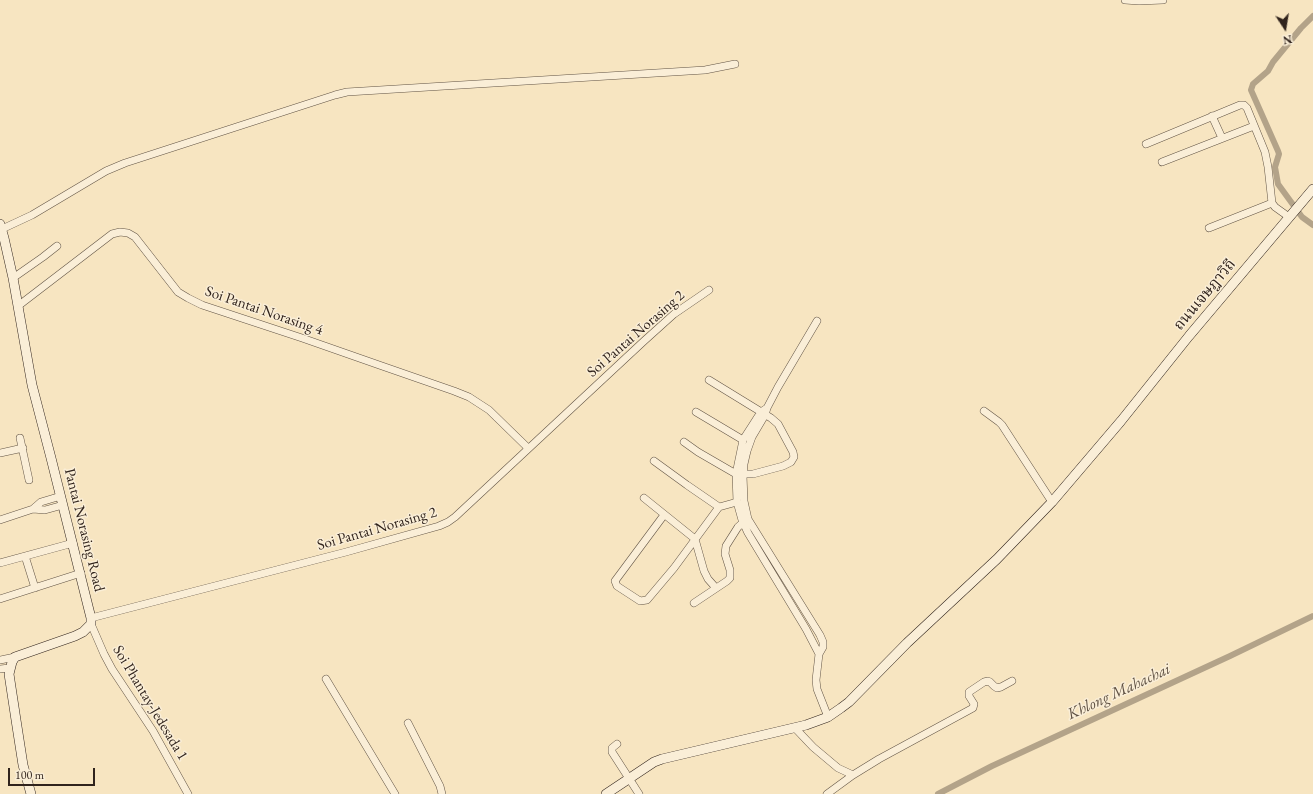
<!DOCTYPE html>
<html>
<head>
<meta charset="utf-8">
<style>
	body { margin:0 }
	#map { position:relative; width:1313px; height:794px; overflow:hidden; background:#f7e5c1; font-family:"EB Garamond",serif }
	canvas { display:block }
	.north { position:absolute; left:1265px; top:8px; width:40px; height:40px; -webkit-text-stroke:3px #faeed7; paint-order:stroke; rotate:168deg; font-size:11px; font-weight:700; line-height:16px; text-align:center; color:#30231c }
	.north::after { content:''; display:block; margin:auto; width:14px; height:18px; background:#30231c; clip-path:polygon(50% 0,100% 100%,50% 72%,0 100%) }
	.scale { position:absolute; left:8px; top:768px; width:87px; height:18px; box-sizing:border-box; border:2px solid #30231c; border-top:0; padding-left:5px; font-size:12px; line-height:14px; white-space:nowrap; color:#30231c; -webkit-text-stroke:3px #faeed7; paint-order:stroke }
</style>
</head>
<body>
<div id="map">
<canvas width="1313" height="794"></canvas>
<div class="north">N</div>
<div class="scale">100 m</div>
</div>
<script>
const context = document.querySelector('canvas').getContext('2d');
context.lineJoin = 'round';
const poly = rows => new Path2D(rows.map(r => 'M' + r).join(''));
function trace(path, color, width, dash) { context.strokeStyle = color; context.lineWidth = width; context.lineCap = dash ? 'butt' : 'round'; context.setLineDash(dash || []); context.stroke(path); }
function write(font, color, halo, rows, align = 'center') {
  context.font = font + ' "EB Garamond","Noto Serif Thai",serif'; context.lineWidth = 3; context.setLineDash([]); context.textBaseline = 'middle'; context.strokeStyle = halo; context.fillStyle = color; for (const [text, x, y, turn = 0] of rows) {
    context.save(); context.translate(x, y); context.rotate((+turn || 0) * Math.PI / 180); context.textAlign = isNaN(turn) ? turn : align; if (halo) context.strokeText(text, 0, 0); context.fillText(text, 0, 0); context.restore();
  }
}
const canal = poly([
	[1313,16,1301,28,1273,62,1268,71,1253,84,1251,90,1278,151,1279,154,1275,167,1278,184,1302,217,1313,225],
	[938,794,992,766,1230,656,1313,616]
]);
const street = poly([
	[1125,0,1139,1,1163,0],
	[1212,116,1222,138],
	[1146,144,1240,105,1244,105,1247,108,1265,152,1268,167,1272,203,1275,207,1289,217],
	[1162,162,1254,126],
	[1209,228,1272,203],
	[2,229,32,215,106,171,125,163,335,95,347,92,705,70,735,64],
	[13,278,43,257,57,246],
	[18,306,112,234,120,232,128,233,135,237,178,292,188,298,202,305,302,338,382,366,454,391,469,397,489,410,528,448],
	[817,321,778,387,767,408,765,415,752,437,747,451,744,464,743,476,744,501,748,519,820,635,823,642,823,647,819,654,816,680,817,689,828,717],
	[767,408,761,412,743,440,736,474,737,502,742,520,748,533,806,629,819,654],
	[984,411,999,422,1002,425,1052,502],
	[696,412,743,440],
	[20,438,29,480],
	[684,442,698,452,736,474,753,474,783,466,791,462,794,457,793,452,778,424,771,418,709,380],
	[0,453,23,448],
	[654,461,687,485,719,507,737,502],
	[644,498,695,539,704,571,708,579,716,588],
	[33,509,41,502,61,496],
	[664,515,615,581,617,586,640,601,647,600,674,568,719,507],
	[0,520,33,509,45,510,63,505],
	[25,556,35,588],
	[0,563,73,543],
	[0,599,81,573],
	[694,603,727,581,730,578,730,570,725,554,726,546,738,527,746,520],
	[91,618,346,552,439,526,448,522,455,517,644,341,674,314,709,290],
	[91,624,104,654,112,669,153,731,188,794],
	[0,660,15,657],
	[0,669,10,668],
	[326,679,395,794],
	[408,723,440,786,442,794],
	[795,728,813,747,838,768,853,775],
	[617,744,612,748,612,752,639,794],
	[827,794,853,775,879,759,973,708,974,704,969,696,969,692,984,682,988,681,990,682,994,686,997,688,1001,687,1012,681]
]);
const secondary = poly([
	[0,224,4,238,13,278,32,385,51,458,91,618,91,624,83,632,75,636,15,657,12,662,9,674,16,720,23,765,31,794],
	[606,794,654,762,662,759,806,725,828,717,841,708,849,702,907,643,997,559,1052,502,1121,421,1189,336,1313,189]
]);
const streetNames = [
	["ถนนเจษฎาวิถี",1205,295,-50],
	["Soi Pantai Norasing 4",264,311,19],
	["Soi Pantai Norasing 2",636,334,-41],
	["Soi Pantai Norasing 2",377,529,-16],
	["Pantai Norasing Road",84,530,76],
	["Soi Phantay-Jedesada 1",150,703,59]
];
const waterNames = [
	["Khlong Mahachai",1119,692,-25]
];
trace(canal, '#b3a389', 6);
trace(street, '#625445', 8);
trace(secondary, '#30231c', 10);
trace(street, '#faeed7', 7);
trace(secondary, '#faeed7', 9);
write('15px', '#30231c', '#faeed7', streetNames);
write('italic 16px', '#5e5042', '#faeed7', waterNames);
</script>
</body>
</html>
